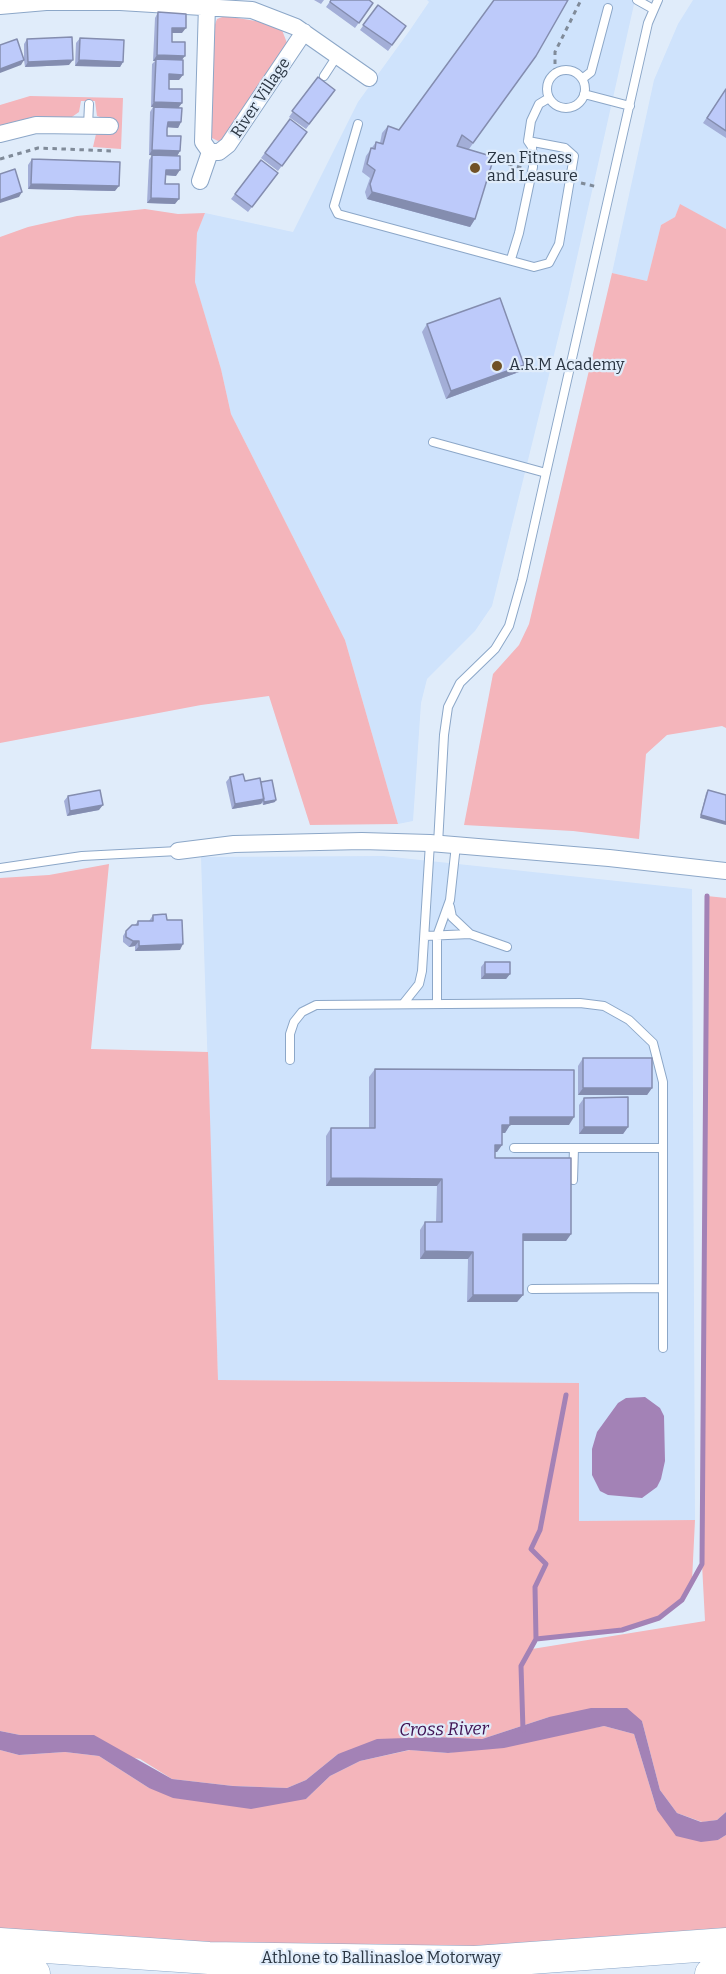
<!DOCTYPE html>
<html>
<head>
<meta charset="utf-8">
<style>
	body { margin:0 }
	canvas { display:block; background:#e0ecfa }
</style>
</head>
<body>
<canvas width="726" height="1974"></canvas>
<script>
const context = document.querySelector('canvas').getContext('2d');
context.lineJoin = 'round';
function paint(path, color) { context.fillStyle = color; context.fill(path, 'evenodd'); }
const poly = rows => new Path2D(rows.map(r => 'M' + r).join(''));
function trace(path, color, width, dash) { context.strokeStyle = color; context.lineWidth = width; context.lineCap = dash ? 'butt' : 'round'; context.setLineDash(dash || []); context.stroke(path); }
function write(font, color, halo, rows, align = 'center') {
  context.font = font + ' Bitter,serif'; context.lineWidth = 4.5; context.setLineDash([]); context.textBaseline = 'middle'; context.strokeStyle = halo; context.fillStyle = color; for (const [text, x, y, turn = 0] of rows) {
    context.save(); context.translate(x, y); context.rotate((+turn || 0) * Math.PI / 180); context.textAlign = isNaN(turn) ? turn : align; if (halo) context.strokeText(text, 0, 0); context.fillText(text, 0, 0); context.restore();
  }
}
const built = poly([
	[427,0,635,0,567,302,492,606,475,631,427,679,421,703,413,821,398,824,345,640,231,414,221,369,195,283,197,233,205,213,293,232,358,102,410,30,429,2],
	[693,0,726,0,726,229,680,205,675,217,661,225,647,281,612,273,654,80,678,24],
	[383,856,692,889,695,1520,579,1521,579,1383,218,1380,201,857]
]);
const green = poly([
	[225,16,262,22,282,30,287,43,223,140,218,141,210,137,213,30,217,19],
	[30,96,123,98,121,149,93,147,96,134,113,133,106,119,97,116,95,101,81,101,79,112,69,119,32,117,0,127,0,105],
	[680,204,726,229,726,728,722,726,667,735,646,754,639,839,573,831,464,825,493,674,519,645,529,624,612,273,647,281,661,225,675,217],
	[145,209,178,214,205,213,197,233,195,282,221,369,231,414,345,640,398,824,310,825,269,696,201,705,0,743,0,237,28,227,77,216],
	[109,864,91,1049,208,1052,218,1380,579,1383,579,1521,695,1520,692,1581,682,1600,659,1618,622,1630,537,1639,532,1649,705,1621,702,1564,707,896,726,898,726,1812,717,1820,702,1822,677,1813,660,1790,642,1721,549,1717,482,1739,434,1737,338,1754,306,1780,287,1788,233,1786,172,1779,140,1759,0,1731,0,878,49,875],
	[604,1726,634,1734,657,1810,718,1840,726,1835,726,1933,501,1949,276,1948,0,1932,0,1750,19,1755,65,1752,99,1756,149,1788,306,1799,330,1776,360,1761,410,1750,448,1753]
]);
const water = poly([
	[645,1397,660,1408,664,1416,665,1461,661,1479,657,1487,642,1498,608,1495,600,1491,592,1475,592,1449,597,1432,618,1403,626,1398],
	[591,1708,627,1708,642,1721,660,1790,677,1813,701,1822,717,1820,726,1812,726,1835,718,1840,701,1842,676,1836,657,1810,634,1734,604,1726,504,1748,448,1753,409,1750,360,1761,330,1776,306,1799,251,1809,173,1798,149,1788,99,1756,65,1752,19,1755,0,1750,0,1731,20,1735,94,1735,172,1779,233,1786,287,1788,306,1780,338,1754,377,1739,434,1737,482,1739,549,1717]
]);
const stream = poly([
	[536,1639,535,1587,546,1564,531,1549,540,1530,566,1395],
	[523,1730,521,1666,536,1639,622,1630,659,1618,682,1600,702,1564,707,896]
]);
const path = poly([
	[555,73,555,52,581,0],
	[0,159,38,148,113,151],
	[491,159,522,168],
	[543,174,560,177],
	[581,183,598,187]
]);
const service = poly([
	[637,0,653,9],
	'547 89a19 19 0 1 1 38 0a19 19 0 1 1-38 0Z',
	[324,76,337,56],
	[582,79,591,72,608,8],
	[584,94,630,106],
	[358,124,334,206,338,214,534,267,549,263,559,244,574,156,565,148,528,141,531,121,539,104,549,98],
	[88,126,89,104],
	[511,259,519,233,533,167,532,147,528,141],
	[433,442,546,473,648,23,658,0],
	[438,844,444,735,448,707,460,683,495,649,509,626,522,580,546,473],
	[0,868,82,856,178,851],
	[450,907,452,917,470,934],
	[425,936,470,934,507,947],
	[437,1003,437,936,450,900,456,845],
	[403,1004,419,984,422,971,430,843],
	[290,1060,290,1034,294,1022,302,1012,316,1005,580,1003,604,1006,629,1020,653,1043,663,1082,663,1348],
	[514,1148,663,1148],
	[573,1180,574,1148],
	[532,1289,663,1288]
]);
const minor = poly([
	[207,5,203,142,210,152,219,152,228,145,304,32],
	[0,6,46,2,120,2,252,10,296,27,369,78],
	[0,134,36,125,110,126],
	[200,181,210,152],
	[178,851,234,844,362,841,430,843,609,858,726,871]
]);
const motorway = poly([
	[0,1944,209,1958,475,1962,726,1944],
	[0,1972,34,1974],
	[711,1974,726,1973]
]);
const wall = poly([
	[314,0,324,0,321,4],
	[331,0,373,3,355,28,326,7],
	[378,5,406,26,388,51,360,30],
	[158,12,182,33,172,33,172,42,182,60,179,80,169,80,169,89,182,103,179,107,181,122,178,128,167,127,167,136,180,151,177,156,149,155,150,112,153,107,151,107,152,64,155,61,153,61,155,18],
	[80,38,123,62,120,67,75,66,76,43],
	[27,39,69,65,25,67,24,60,21,65,24,60,24,44],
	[536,56,469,149,475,219,470,227,367,199,365,192,370,178,362,172,366,156,376,142,380,143,382,133,388,126,399,130],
	[318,77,335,90,306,129,289,117],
	[726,89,726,138,703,123],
	[290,119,307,132,278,171,261,158],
	[152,155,176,176,166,175,165,184,175,204,147,203,149,160],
	[32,159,115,191,28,189,28,165],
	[261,160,278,173,248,212,231,199],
	[427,324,519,372,446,399,422,332],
	[230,777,245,781,261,782,275,802,263,805,262,802,261,804,232,809,226,782],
	[708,790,726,795,700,818,706,793],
	[68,796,99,810,67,816,64,801],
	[153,915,167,920,180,950,135,951,135,946,129,947,123,942,123,936,126,931,135,925,138,921,149,921],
	[485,962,510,974,506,979,481,979,481,967],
	[583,1058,652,1088,647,1095,578,1095,578,1066],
	[375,1069,569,1125,510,1125,505,1133,502,1133,502,1145,497,1152,495,1152,495,1158,571,1234,566,1241,523,1241,523,1295,517,1302,467,1302,468,1259,420,1259,420,1230,425,1222,436,1222,437,1186,326,1186,326,1136,331,1128,369,1128,369,1077],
	[584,1098,628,1127,623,1134,579,1134,579,1105]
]);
const shadedWall = poly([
	[172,28,186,28,182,33,169,33],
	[157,55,185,56,181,61,153,61],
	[24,60,21,65,0,73,0,69],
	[73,60,69,65,25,67,28,62],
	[79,60,123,62,120,67,75,66],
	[169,74,183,75,179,80,166,80],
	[154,102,182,103,178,108,151,107],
	[168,122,181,122,178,128,164,127],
	[152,150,180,151,177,156,149,155],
	[166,170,180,170,176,176,163,175],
	[31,184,119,186,115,191,28,189],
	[22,192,19,197,0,203,0,200],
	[372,192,475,219,470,227,367,199],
	[151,198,179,199,175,204,147,203],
	[524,365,519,372,446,399,451,391],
	[264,799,261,804,232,809,235,804],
	[276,800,275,802,263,805,264,802],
	[103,805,99,810,67,816,70,811],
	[701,815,726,822,726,825,700,818],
	[133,941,139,941,135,946,129,947],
	[183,944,180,950,135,951,139,946],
	[485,974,510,974,506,979,481,979],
	[583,1088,652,1088,647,1095,578,1095],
	[510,1117,574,1117,569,1125,505,1125],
	[502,1125,510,1125,505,1133,497,1133],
	[584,1127,628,1127,623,1134,579,1134],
	[495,1145,502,1145,497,1152,490,1152],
	[331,1178,442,1179,437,1186,326,1186],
	[523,1234,571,1234,566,1241,518,1241],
	[425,1251,473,1252,468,1259,420,1259],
	[473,1295,523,1295,517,1302,467,1302]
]);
const building = poly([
	[331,0,369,0,373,3,359,23,330,2,331,0],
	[494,0,568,0,536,56,473,143,462,135,457,146,494,157,475,219,372,192,370,184,375,170,367,164,371,148,375,149,376,142,383,144,388,126,399,130,494,0],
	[378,5,406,26,392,45,363,25,378,5],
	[158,12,186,14,186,28,172,28,172,42,185,42,185,56,157,55,158,12],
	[72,37,73,60,28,62,27,39,72,37],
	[80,38,124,40,123,62,79,60,80,38],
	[17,39,24,60,0,69,0,45,17,39],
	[156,59,183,60,183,75,169,74,169,89,182,89,182,103,154,102,156,59],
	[318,77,335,90,309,124,292,111,318,77],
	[726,89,726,131,707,118,726,89],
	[154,107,182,108,181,122,168,122,167,129,167,136,181,136,180,151,152,150,154,107],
	[290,119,307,132,282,166,265,153,290,119],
	[152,155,180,156,180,170,166,170,165,184,179,184,179,199,151,198,152,155],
	[32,159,120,162,119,186,31,184,32,159],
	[261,160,278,173,252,207,235,194,261,160],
	[15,169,22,192,0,200,0,174,15,169],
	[500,298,524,365,451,391,427,324,500,298],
	[243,774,245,781,260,778,264,799,235,804,230,777,243,774],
	[272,780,276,800,264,802,261,782,272,780],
	[100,790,103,805,70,811,68,796,100,790],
	[708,790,726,795,726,822,701,815,708,790],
	[166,914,167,920,182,920,183,944,139,946,139,941,133,941,126,937,126,931,132,925,138,925,138,921,153,921,153,915,166,914],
	[485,962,510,962,510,974,485,974,485,962],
	[583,1058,652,1058,652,1088,583,1088,583,1058],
	[375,1069,574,1070,574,1117,510,1117,510,1125,502,1125,502,1145,495,1145,495,1158,571,1158,571,1234,523,1234,523,1295,473,1295,473,1252,425,1251,425,1222,442,1222,442,1179,331,1178,331,1128,375,1128,375,1069],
	[628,1097,628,1127,584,1127,584,1098,628,1097]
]);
const markers = [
	[475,168,6,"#715227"],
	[497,366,6,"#715227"]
];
const streetNames = [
	["River Village",261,98,-56],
	["Athlone to Ballinasloe Motorway",381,1959]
];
const poiNames = [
	["Zen Fitness",487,159],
	["and Leasure",487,177],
	["A.R.M Academy",509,366]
];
const waterNames = [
	["Cross River",444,1730,-1]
];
paint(built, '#cfe3fc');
paint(green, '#f4b5bb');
paint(water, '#a382b6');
trace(stream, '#a382b6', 5);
trace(service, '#8ca7c8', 10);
trace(minor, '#8ca7c8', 18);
trace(motorway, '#8ca7c8', 33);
trace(path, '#808b99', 3, [4.5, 4.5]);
trace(service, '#fff', 8);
trace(minor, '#fff', 16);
trace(motorway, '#fff', 32);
paint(wall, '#a3aed7');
paint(shadedWall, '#848daf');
paint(building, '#bdcafa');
trace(building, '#848daf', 1.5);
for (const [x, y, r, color] of markers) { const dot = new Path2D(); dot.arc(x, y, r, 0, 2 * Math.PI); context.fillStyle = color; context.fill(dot); trace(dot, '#e0ecfa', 2); }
write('16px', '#293441', '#e0ecfa', streetNames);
write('16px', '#293441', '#e0ecfa', poiNames, 'left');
write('italic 18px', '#3e1152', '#e0ecfa', waterNames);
</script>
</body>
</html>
